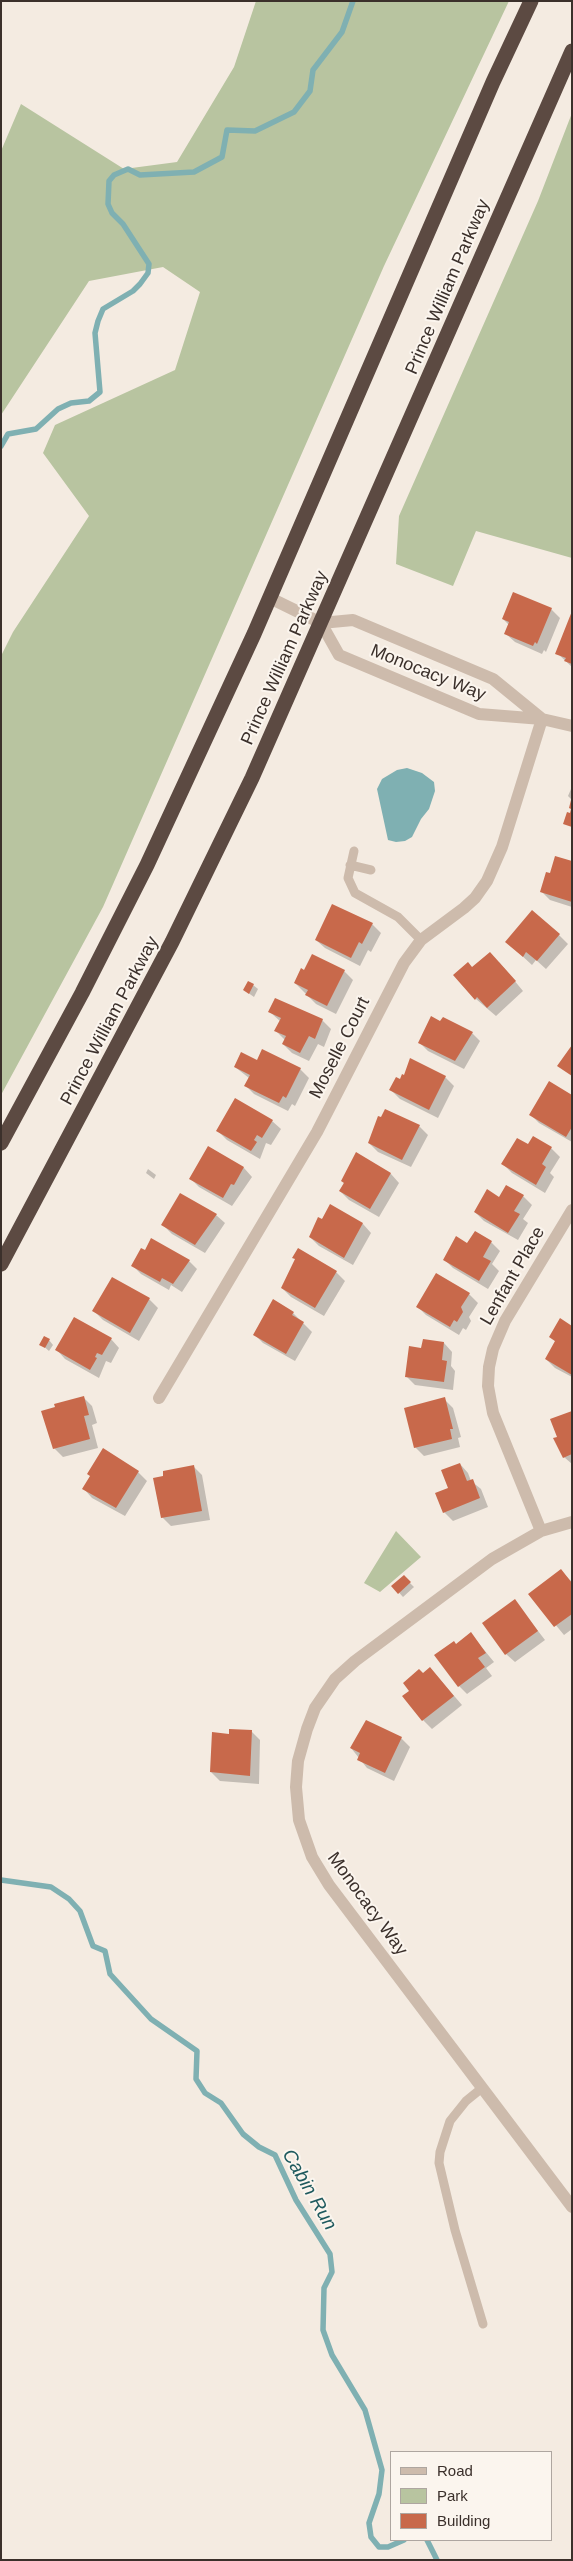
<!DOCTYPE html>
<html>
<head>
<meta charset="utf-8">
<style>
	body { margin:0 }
	#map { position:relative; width:573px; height:2561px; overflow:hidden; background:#f4ebe1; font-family:Arial,sans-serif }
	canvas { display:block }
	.frame { position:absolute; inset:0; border:2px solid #3b302b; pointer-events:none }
	.legend { position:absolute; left:390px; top:2451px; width:162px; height:90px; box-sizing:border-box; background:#fbf5ee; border:1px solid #aea6a0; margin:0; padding:6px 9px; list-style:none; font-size:15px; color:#3b302b }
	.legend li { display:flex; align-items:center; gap:10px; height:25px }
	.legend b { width:25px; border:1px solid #aea6a0 }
</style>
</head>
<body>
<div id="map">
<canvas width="573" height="2561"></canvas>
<div class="frame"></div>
<ul class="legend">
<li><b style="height:6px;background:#cdbbac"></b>Road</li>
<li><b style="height:14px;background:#b8c4a0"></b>Park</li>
<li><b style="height:14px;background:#c8694b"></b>Building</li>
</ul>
</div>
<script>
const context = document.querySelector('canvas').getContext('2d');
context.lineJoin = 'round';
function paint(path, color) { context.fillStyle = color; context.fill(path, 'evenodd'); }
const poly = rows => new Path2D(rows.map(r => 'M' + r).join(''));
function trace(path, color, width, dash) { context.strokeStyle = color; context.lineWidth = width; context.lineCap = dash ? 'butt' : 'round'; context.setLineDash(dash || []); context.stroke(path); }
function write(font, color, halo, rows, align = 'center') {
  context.font = font + ' Arial,sans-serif'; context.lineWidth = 4; context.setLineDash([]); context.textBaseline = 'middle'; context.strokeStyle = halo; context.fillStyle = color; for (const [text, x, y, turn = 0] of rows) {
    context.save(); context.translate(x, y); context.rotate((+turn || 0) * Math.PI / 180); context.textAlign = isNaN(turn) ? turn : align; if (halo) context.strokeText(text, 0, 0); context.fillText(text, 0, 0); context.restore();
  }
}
const green = poly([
	[256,1,509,1,384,266,103,907,1,1095,1,656,13,632,89,516,43,453,55,425,175,370,200,292,163,267,89,281,1,415,1,151,21,104,124,169,177,162,234,67],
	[572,113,572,558,476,531,453,586,396,564,399,516,538,201],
	[396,1531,421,1557,380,1592,364,1583]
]);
const water = poly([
	[407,768,422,773,434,782,435,791,429,809,421,819,412,837,405,841,396,842,388,840,377,789,382,779,397,770]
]);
const shadow = poly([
	[551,609,560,618,546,652,544,650,542,654,515,642,506,634,509,625,503,619],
	[572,614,572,667,557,653],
	[571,789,572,789,572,800,568,796],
	[572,863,572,907,550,900,541,891],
	[372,924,381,933,371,952,368,950,360,966,325,948,316,940],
	[559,935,568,944,546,969,536,960,532,965,507,942],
	[499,962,523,991,496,1016,476,999,472,968],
	[344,971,353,980,336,1014,316,1004,295,983],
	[253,985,258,989,254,997,244,990],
	[270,1012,322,1020,331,1029,324,1047,318,1044,309,1061,292,1053,283,1044,285,1040,276,1031,281,1022],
	[441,1022,472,1033,480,1041,464,1069,428,1051,419,1042],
	[411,1060,445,1077,454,1086,438,1118,400,1099,391,1090,405,1077],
	[258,1061,300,1069,309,1078,295,1106,292,1104,288,1111,254,1094,246,1086,249,1078,235,1067],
	[572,1096,572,1142,539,1123,531,1115],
	[386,1110,419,1126,428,1135,411,1167,378,1152,369,1143],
	[272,1121,281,1129,271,1145,266,1143,260,1159,227,1140,218,1131],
	[528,1146,551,1148,560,1157,550,1173,554,1177,545,1193,512,1173,503,1164],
	[208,1148,244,1168,252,1177,232,1206,199,1187,191,1179],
	[357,1154,391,1174,399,1183,379,1217,349,1200,340,1191],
	[148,1169,156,1175,154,1179,146,1173],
	[523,1196,532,1205,523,1219,528,1223,518,1240,484,1221,475,1212,499,1198],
	[331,1206,363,1224,371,1233,353,1265,319,1246,310,1237],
	[216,1215,225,1223,205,1253,172,1234,163,1225],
	[491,1242,500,1251,492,1264,499,1271,488,1289,453,1268,444,1259],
	[145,1251,189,1261,197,1269,182,1292,171,1285,169,1290,141,1274,133,1266],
	[336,1272,345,1281,324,1316,291,1297,282,1288],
	[469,1294,478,1303,469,1317,471,1321,466,1330,463,1328,459,1335,426,1315,417,1306],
	[149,1299,158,1308,139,1341,103,1320,94,1311],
	[293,1313,312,1332,295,1361,263,1343,254,1334],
	[572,1327,572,1377,555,1368,546,1359,556,1342,550,1337],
	[111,1339,119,1348,111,1363,106,1361,99,1378,65,1359,57,1350],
	[49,1340,53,1345,49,1351,41,1344],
	[444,1343,452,1352,451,1366,455,1371,453,1390,415,1385,406,1376,422,1349],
	[83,1397,92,1406,97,1423,92,1425,98,1448,63,1457,54,1448],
	[444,1399,453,1408,461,1437,458,1438,460,1447,424,1456,415,1447],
	[572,1412,572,1464,564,1457,559,1437],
	[103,1450,138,1472,147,1481,125,1516,92,1498,84,1489],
	[460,1464,468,1473,471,1481,481,1489,488,1507,453,1521,444,1512],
	[193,1466,202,1475,210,1520,171,1526,162,1517],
	[561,1571,572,1582,572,1629,564,1635,530,1594],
	[404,1577,414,1587,403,1597,393,1586],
	[515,1601,545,1640,515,1662,506,1654],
	[471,1634,494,1662,486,1668,492,1676,467,1694,459,1686,456,1645],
	[430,1668,462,1705,432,1729,423,1720,411,1691],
	[252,1732,260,1740,259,1784,220,1781,211,1772,230,1735],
	[401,1738,410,1747,394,1781,367,1768,351,1748]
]);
const stream = poly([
	[1,446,8,434,36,429,58,409,71,403,89,401,100,392,95,333,98,321,103,309,133,291,140,284,148,273,149,264,123,224,112,213,108,204,109,181,114,175,128,169,140,175,194,172,222,157,227,130,255,131,294,112,310,91,313,70,342,32,353,1],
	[1,1880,51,1887,69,1899,80,1911,93,1946,105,1951,110,1974,151,2019,197,2051,196,2079,205,2093,221,2103,243,2134,259,2147,275,2155,296,2200,330,2254,332,2272,324,2288,323,2330,332,2355,365,2410,382,2470,379,2494,369,2523,371,2537,379,2547,388,2547,404,2540],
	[427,2540,437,2560]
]);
const building = poly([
	[513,592,552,608,537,644,535,642,533,646,504,634,509,622,502,619],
	[572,611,572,664,564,661,566,658,555,654],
	[571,800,572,800,572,827,563,824,567,812,570,813,571,809,569,808],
	[555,856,572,861,572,902,540,892,546,872,550,873],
	[332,904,373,923,362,944,359,942,351,958,315,940],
	[532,910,560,934,537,961,526,952,523,957,505,942],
	[490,952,516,981,487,1008,477,997,475,1000,453,975,468,962,472,967],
	[312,954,345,970,327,1006,305,995,308,990,294,983,301,968,304,970],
	[248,981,254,984,249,994,243,990],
	[275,998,323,1019,315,1039,309,1036,300,1053,282,1044,286,1036,274,1031,281,1018,268,1012],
	[431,1016,440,1021,443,1017,473,1032,455,1061,418,1043],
	[572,1045,572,1076,557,1066],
	[262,1049,301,1068,286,1098,283,1096,279,1103,244,1086,250,1075,234,1067,241,1052,257,1060],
	[410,1058,446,1076,429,1110,389,1090,396,1077,400,1079,402,1074,404,1075],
	[549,1081,572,1095,572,1127,566,1137,529,1115],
	[235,1098,273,1120,262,1138,257,1135,254,1140,257,1142,251,1151,216,1131],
	[385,1109,420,1125,402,1160,368,1143,378,1116,381,1117],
	[533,1136,552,1147,542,1164,546,1167,536,1185,501,1164,517,1138,528,1144],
	[208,1146,244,1167,234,1185,231,1184,223,1198,189,1179],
	[356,1152,391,1173,370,1209,339,1191,344,1183,341,1181],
	[506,1185,524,1195,514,1211,520,1214,508,1233,474,1212,487,1189,499,1197],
	[180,1193,217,1214,195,1245,161,1225],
	[330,1204,363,1223,344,1258,309,1237,318,1217,322,1219],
	[475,1231,492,1241,483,1257,491,1261,479,1281,443,1260,456,1236,467,1243],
	[151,1238,190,1260,173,1284,162,1278,160,1282,131,1266,141,1248,145,1250],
	[298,1248,337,1271,315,1308,281,1288,295,1259,292,1258],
	[436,1273,470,1293,461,1307,463,1312,457,1322,454,1320,450,1327,416,1307],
	[112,1277,150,1298,130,1333,92,1311],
	[273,1299,294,1312,292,1315,304,1322,286,1354,253,1335],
	[74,1317,112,1338,102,1355,97,1353,95,1357,97,1358,90,1370,55,1350],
	[560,1318,572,1326,572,1375,545,1359,555,1341,549,1337],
	[44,1336,50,1339,45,1348,39,1345],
	[423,1339,444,1342,442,1360,447,1361,444,1382,405,1377,409,1346,421,1348],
	[84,1396,89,1415,84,1416,90,1439,53,1449,41,1411,55,1407,54,1404],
	[445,1397,453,1429,450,1429,452,1439,414,1448,404,1408],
	[572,1411,572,1454,563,1458,553,1438,557,1437,550,1419],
	[103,1448,139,1471,116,1508,82,1489,90,1476,87,1474],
	[460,1463,467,1481,473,1479,480,1498,443,1513,435,1493,448,1488,441,1470],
	[194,1465,202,1511,161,1518,153,1478,163,1476,163,1471],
	[561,1569,572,1583,572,1614,554,1627,528,1594],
	[404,1575,411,1582,398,1594,391,1586],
	[515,1599,538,1631,505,1655,482,1623],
	[471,1632,486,1653,478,1658,485,1667,458,1687,434,1655,454,1641,456,1644],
	[430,1667,454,1696,422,1721,402,1696,409,1691,403,1683,419,1669,423,1673],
	[366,1720,402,1737,385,1773,357,1760,360,1753,350,1748],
	[229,1729,252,1730,250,1776,210,1772,212,1732,229,1734]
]);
const lane = poly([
	[354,851,348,878,355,893,398,917,421,940],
	[350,865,371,870],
	[482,2088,466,2101,450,2121,440,2152,439,2163,455,2230,483,2324]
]);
const street = poly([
	[270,598,321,623,353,620,493,679,542,719],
	[321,623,339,655,479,714,542,719,572,726],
	[159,1398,317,1132,404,963,421,940,464,908,475,898,487,881,502,847,542,719],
	[572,1522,541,1531,492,1559,355,1661,335,1679,315,1708,307,1729,298,1761,296,1787,299,1820,312,1857,329,1885,572,2207],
	[541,1531,493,1413,488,1386,489,1367,493,1349,505,1321,572,1210]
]);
const highway = poly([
	[1,1143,82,993,147,865,254,634,493,82,531,1],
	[1,1264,172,942,252,778,572,51]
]);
const streetNames = [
	["Prince William Parkway",448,287,-67],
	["Prince William Parkway",285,658,-66],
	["Monocacy Way",428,673,22],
	["Prince William Parkway",110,1021,-62],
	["Moselle Court",340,1048,-63],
	["Lenfant Place",513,1276,-60],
	["Monocacy Way",367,1904,54]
];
const waterNames = [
	["Cabin Run",309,2190,60]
];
paint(green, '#b8c4a0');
paint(water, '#7fb0b2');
paint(shadow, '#0003');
trace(stream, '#7fb0b2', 5.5);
paint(building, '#c8694b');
trace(lane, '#cdbbac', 9);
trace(street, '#cdbbac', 12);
trace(highway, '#5c4a42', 15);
write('18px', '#3b302b', '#fbf5ee', streetNames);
write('italic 19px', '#1f5a5e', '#fbf5ee', waterNames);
</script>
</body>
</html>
